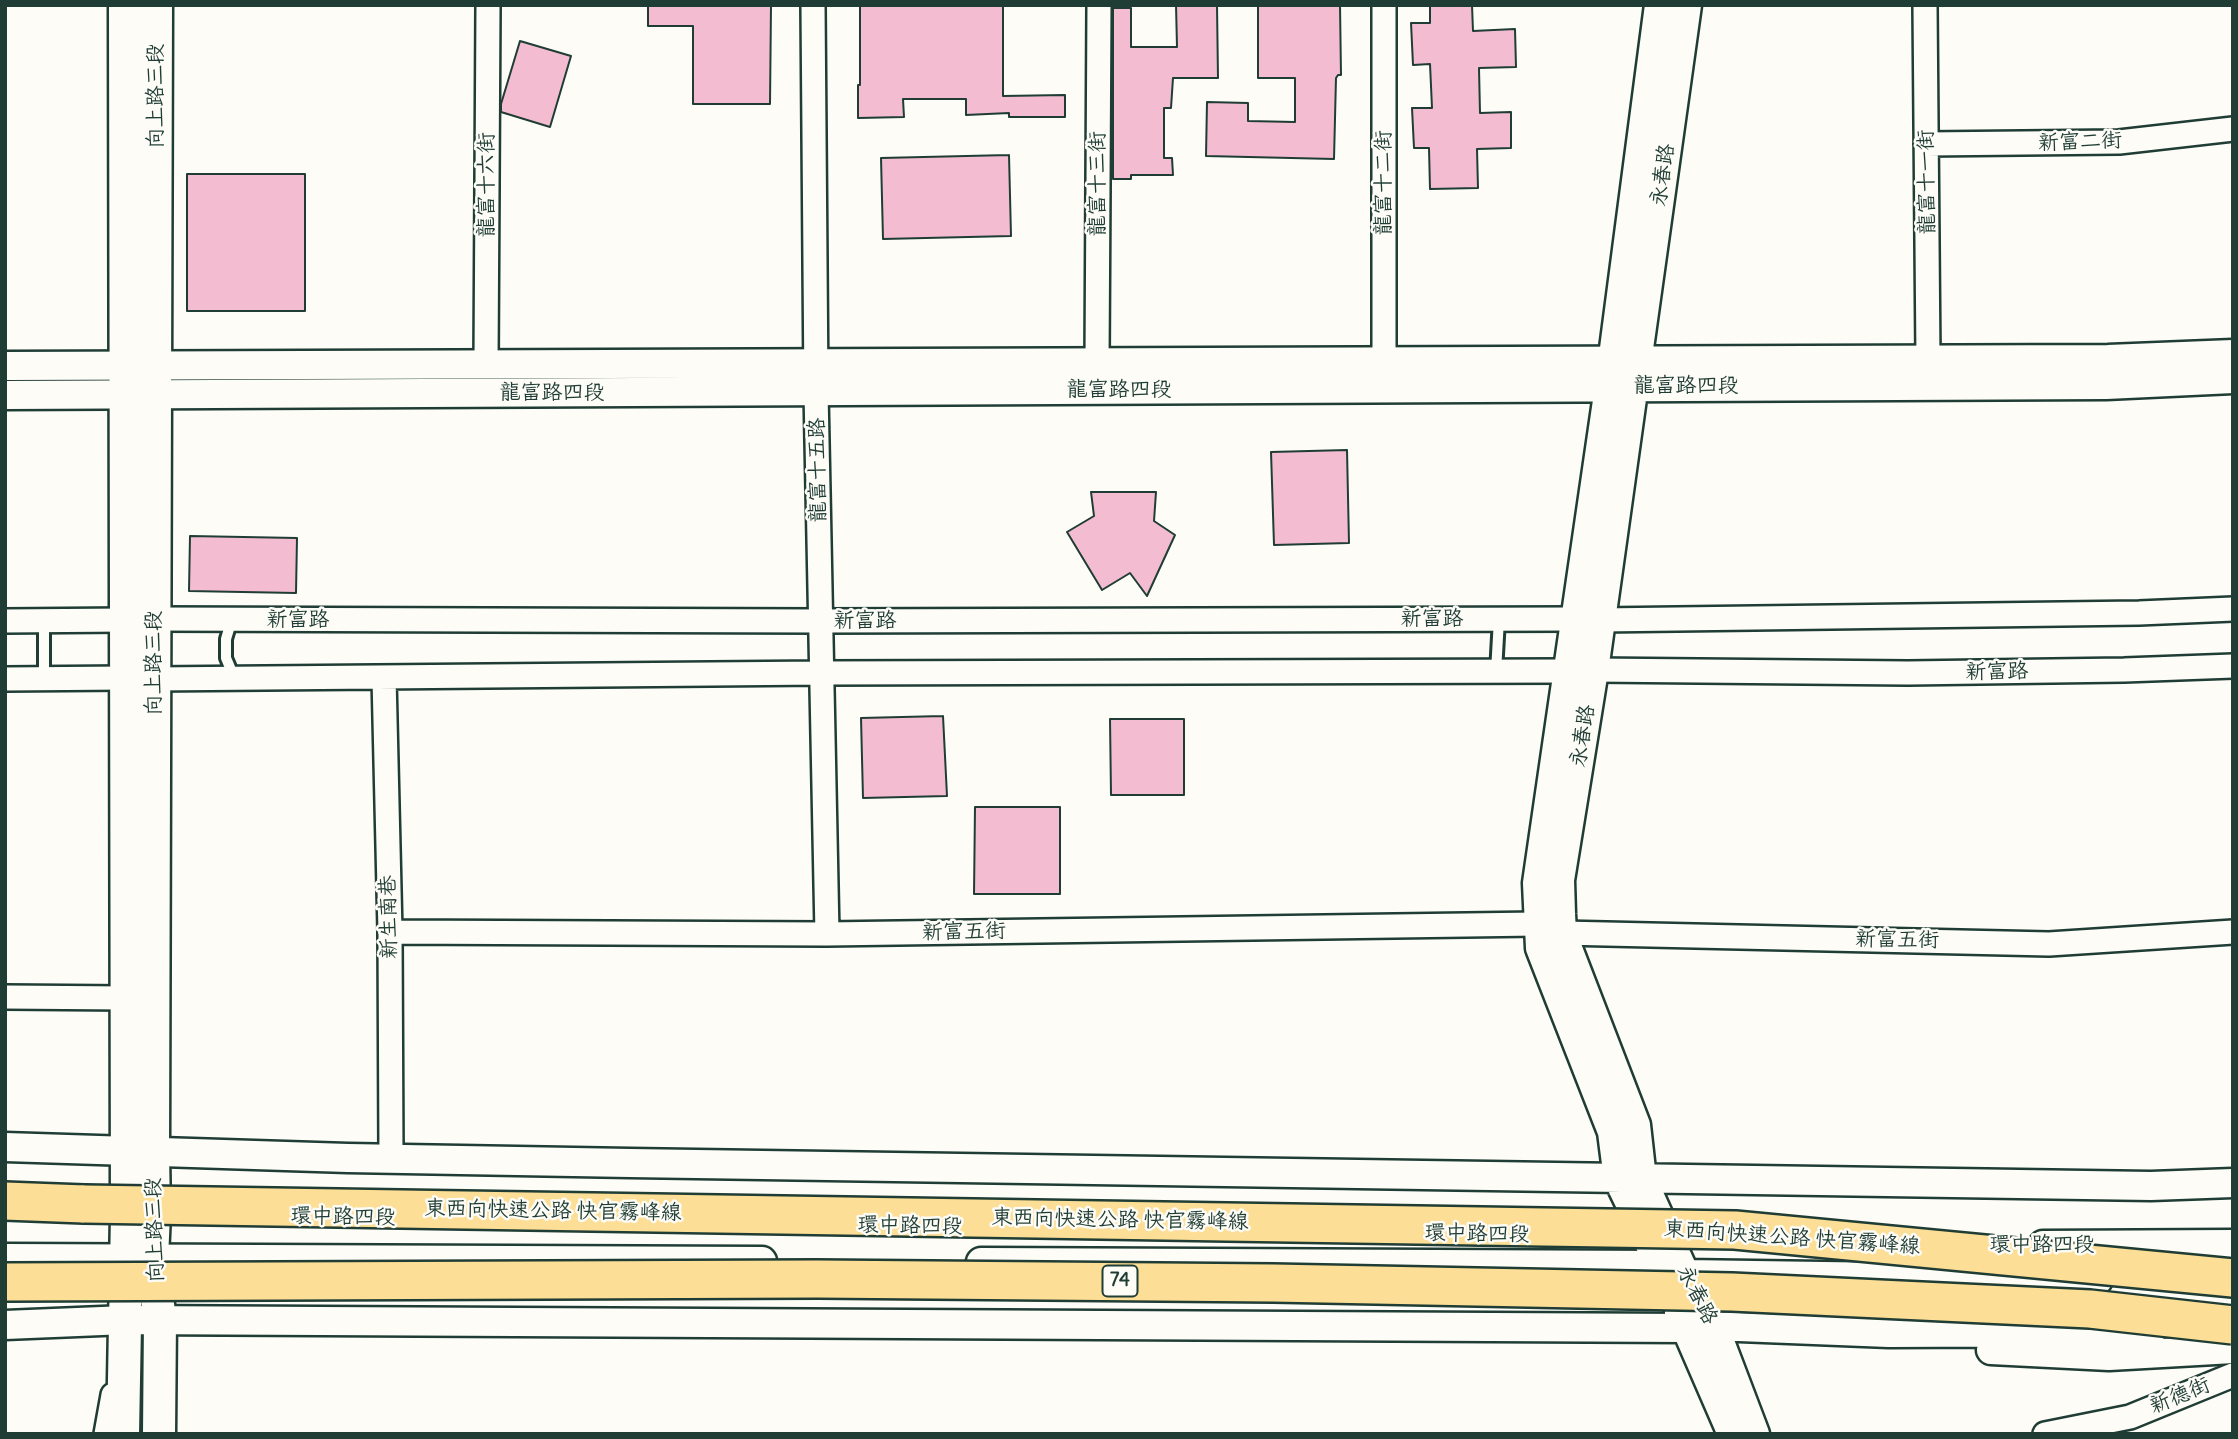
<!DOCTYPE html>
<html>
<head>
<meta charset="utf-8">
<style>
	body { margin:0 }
	#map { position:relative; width:2238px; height:1439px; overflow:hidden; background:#fdfcf7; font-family:Delius,sans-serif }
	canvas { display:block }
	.frame { position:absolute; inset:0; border:7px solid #1f3d34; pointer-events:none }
</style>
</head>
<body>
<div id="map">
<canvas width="2238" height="1439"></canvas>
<div class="frame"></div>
</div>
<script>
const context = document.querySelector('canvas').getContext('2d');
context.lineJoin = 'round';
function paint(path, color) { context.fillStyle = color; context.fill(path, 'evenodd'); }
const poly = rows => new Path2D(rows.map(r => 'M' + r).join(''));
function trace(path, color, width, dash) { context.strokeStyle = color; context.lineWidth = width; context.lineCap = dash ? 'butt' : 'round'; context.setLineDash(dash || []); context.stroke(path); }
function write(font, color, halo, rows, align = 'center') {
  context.font = font + ' Delius,"LXGW WenKai TC",sans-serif'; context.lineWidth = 5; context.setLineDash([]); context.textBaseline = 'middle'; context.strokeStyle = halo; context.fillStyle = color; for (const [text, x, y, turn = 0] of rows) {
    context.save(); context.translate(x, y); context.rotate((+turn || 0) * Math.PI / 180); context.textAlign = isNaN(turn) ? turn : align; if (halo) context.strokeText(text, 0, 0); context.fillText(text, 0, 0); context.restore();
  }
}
const building = poly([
	[648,5,771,5,770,104,693,104,693,26,648,26,648,5],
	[860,5,1003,5,1003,96,1065,95,1065,117,1009,117,1009,113,966,115,966,99,903,99,904,117,858,118,858,85,860,85,860,5],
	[1176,5,1217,5,1218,78,1173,78,1171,108,1164,108,1164,158,1172,158,1173,175,1131,175,1131,179,1113,179,1113,8,1131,8,1131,47,1177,47,1176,5],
	[1258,5,1340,5,1341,75,1338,75,1336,78,1334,159,1206,156,1207,102,1248,103,1248,121,1295,122,1295,78,1258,78,1258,5],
	[1430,5,1472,5,1473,31,1515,29,1516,67,1479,68,1480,113,1511,112,1511,148,1477,149,1478,188,1430,189,1429,148,1414,148,1412,108,1432,108,1430,64,1413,65,1411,23,1430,23,1430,5],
	[520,41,571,56,550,127,501,112,501,104,520,41],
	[1009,155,1011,236,883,239,881,158,1009,155],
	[187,174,305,174,305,311,187,311,187,174],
	[1347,450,1349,543,1274,545,1271,452,1347,450],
	[1091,492,1156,492,1154,521,1175,535,1147,596,1130,573,1102,590,1067,532,1094,516,1091,492],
	[190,536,297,538,296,593,189,591,190,536],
	[943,716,947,796,863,798,861,718,943,716],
	[1110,719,1184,719,1184,795,1111,795,1110,719],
	[975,807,1060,807,1060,894,974,894,975,807]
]);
const service = poly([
	[232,619,226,639,226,658,234,677],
	[1496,672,1499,619],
	[44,678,44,620]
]);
const minor = poly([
	[813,5,816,392,827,934],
	[1384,5,1384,361],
	[1925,5,1928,360],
	[1926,144,2119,142,2233,129],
	[1097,362,1099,5],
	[486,364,488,5],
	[155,619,821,621,1575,619],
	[1600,620,2139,613,2233,609],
	[5,621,126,620],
	[1594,670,1908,673,2124,670,2233,666],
	[384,677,390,932,391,1158],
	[5,679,126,678],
	[154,679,822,673,1567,671],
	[390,932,827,934,1537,924],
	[1562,933,2049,944,2233,932],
	[5,997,126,998],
	[106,1434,113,1395],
	[2045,1434,2130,1417,2233,1375]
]);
const tertiary = poly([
	[1687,5,1594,670,1560,880,1561,914,1562,933,1636,1125,1642,1179,1685,1274,1714,1326,1755,1434],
	[5,366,2108,359,2233,354],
	[5,395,2106,385,2233,379],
	[5,1147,348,1158,630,1163,2151,1186,2233,1183],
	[1649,1243,1618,1179,1612,1132,1540,948,1537,883,1609,387,1659,5],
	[2043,1245,2233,1244],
	[5,1258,762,1261],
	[981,1262,1659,1265,1685,1274,2098,1280],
	[1679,1312,1732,1434],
	[5,1325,126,1320,1686,1328,1714,1326,1889,1333,2090,1332,2153,1329],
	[1991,1350,2109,1356,2233,1349]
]);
const secondary = poly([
	[156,5,153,1152,154,1214,152,1258,160,1320,159,1434],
	[123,1434,127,1214,125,5]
]);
const trunk = poly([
	[5,1201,84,1204]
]);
const trunkBridge = poly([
	[84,1204,1735,1230,2233,1278],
	[5,1282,817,1279,1273,1283,1732,1292,2090,1309,2233,1325]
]);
const shields = [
	[1120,1281,35]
];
const shieldNames = [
	["74",1120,1281]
];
const streetNames = [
	["向上路三段",156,96,-90],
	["新富二街",2080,142,-2],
	["永春路",1663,175,-82],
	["龍富十一街",1927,182,-91],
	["龍富十二街",1384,183,-90],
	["龍富十三街",1098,184,-90],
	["龍富十六街",487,185,-90],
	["龍富路四段",1686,386],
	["龍富路四段",1119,390],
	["龍富路四段",552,393],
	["龍富十五路",818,470,-91],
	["新富路",1432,619],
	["新富路",298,620],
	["新富路",865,621],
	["向上路三段",154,663,-90],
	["新富路",1997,672,-1],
	["永春路",1583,736,-81],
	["新生南巷",389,917,-91],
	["新富五街",964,932,-1],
	["新富五街",1897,940,1],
	["東西向快速公路 快官霧峰線",553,1211,1],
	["環中路四段",343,1217,1],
	["東西向快速公路 快官霧峰線",1120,1220,1],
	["環中路四段",910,1226,1],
	["向上路三段",155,1230,-92],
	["環中路四段",1477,1234,1],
	["東西向快速公路 快官霧峰線",1792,1238,4],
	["環中路四段",2042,1245],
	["永春路",1697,1295,63],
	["新德街",2180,1396,-22]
];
paint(building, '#f4bcd1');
trace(building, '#1f3d34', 2);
trace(service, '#1f3d34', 16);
trace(minor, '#1f3d34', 28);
trace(tertiary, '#1f3d34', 33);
trace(secondary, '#1f3d34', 37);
trace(trunk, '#1f3d34', 42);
trace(service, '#fdfcf7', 10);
trace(minor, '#fdfcf7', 23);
trace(tertiary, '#fdfcf7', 28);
trace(secondary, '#fdfcf7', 32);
trace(trunk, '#fcde96', 37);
trace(trunkBridge, '#1f3d34', 42, []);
trace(trunkBridge, '#fcde96', 37);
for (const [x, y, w] of shields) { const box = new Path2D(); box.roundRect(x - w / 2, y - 15.5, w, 31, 5); context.fillStyle = '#fdfcf7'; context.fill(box); trace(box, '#1f3d34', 2); }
write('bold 19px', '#1f3d34', null, shieldNames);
write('21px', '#1f3d34', '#fdfcf7', streetNames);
</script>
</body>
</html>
